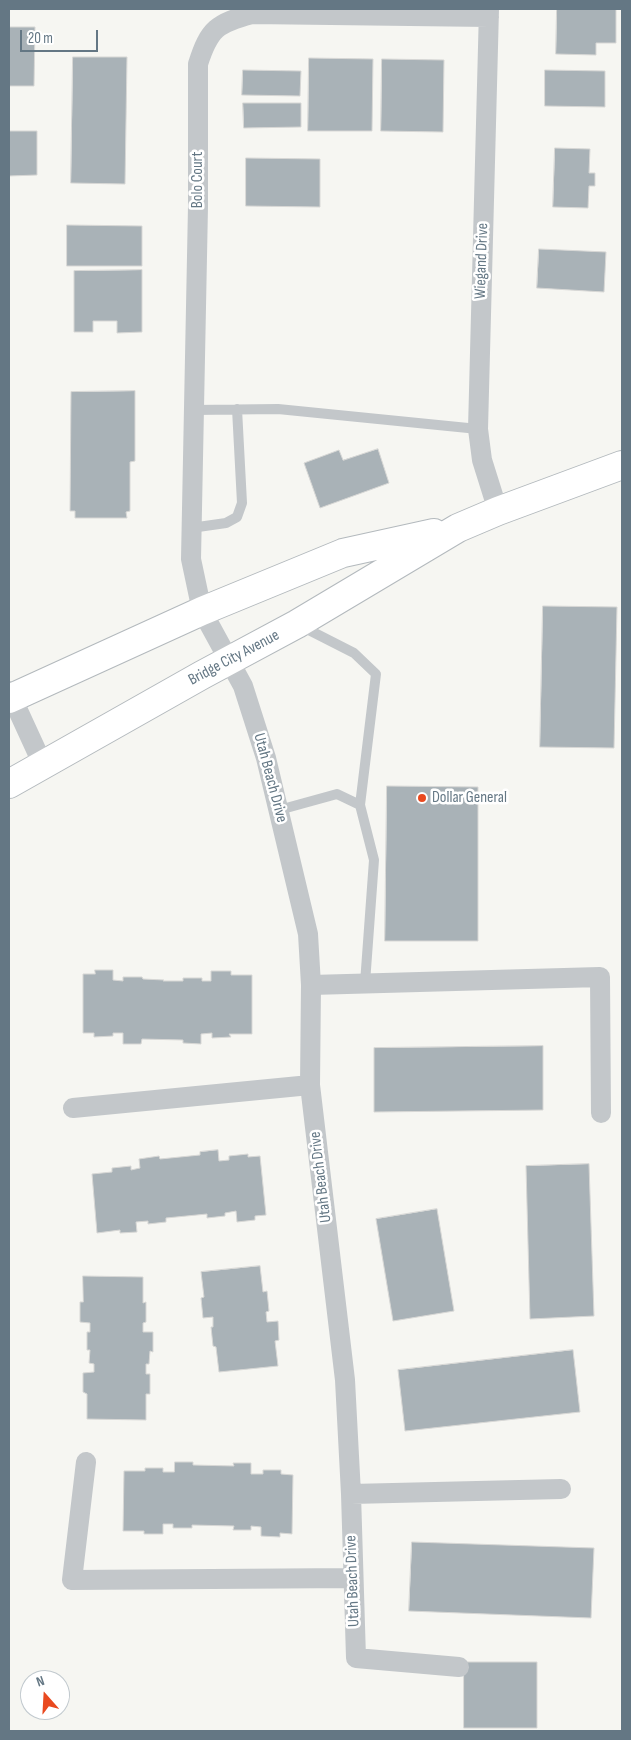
<!DOCTYPE html>
<html>
<head>
<meta charset="utf-8">
<style>
  body { margin:0 }
  #map { position:relative; width:631px; height:1740px; overflow:hidden; background:#f6f6f2; font-family:"Sofia Sans Condensed",sans-serif }
  canvas { display:block }
  .frame { position:absolute; inset:0; border:10px solid #647784; pointer-events:none }
  .north { position:absolute; left:20px; top:1670px; width:50px; height:50px; box-sizing:border-box; background:#fff; border:1px solid #c1c9ce; border-radius:50%; rotate:341deg; font-size:14px; font-weight:700; line-height:20px; text-align:center; color:#647784 }
  .north::after { content:''; display:block; margin:auto; width:18px; height:22px; background:#e9491f; clip-path:polygon(50% 0,100% 100%,50% 72%,0 100%) }
  .scale { position:absolute; left:20px; top:30px; width:78px; height:22px; box-sizing:border-box; border:2px solid #647784; border-top:0; padding-left:6px; font-size:15px; line-height:18px; white-space:nowrap; color:#647784; -webkit-text-stroke:4px #fff; paint-order:stroke }
</style>
</head>
<body>
<div id="map">
<canvas width="631" height="1740"></canvas>
<div class="frame"></div>
<div class="north">N</div>
<div class="scale">20 m</div>
</div>
<script>
const ctx = document.querySelector('canvas').getContext('2d');
ctx.lineJoin = 'round';
function paint(path, color) { ctx.fillStyle = color; ctx.fill(path, 'evenodd'); }
function stroke(path, color, width, dash) { ctx.strokeStyle = color; ctx.lineWidth = width; ctx.lineCap = dash ? 'butt' : 'round'; ctx.setLineDash(dash || []); ctx.stroke(path); }
function drawText(font, color, halo, rows, align = 'center') {
  ctx.font = font + ' "Sofia Sans Condensed",sans-serif'; ctx.lineWidth = 5; ctx.setLineDash([]); ctx.textBaseline = 'middle'; ctx.strokeStyle = halo; ctx.fillStyle = color; for (const [text, x, y, turn = 0] of rows) {
    ctx.save(); ctx.translate(x, y); ctx.rotate((+turn || 0) * Math.PI / 180); ctx.textAlign = isNaN(turn) ? turn : align; if (halo) ctx.strokeText(text, 0, 0); ctx.fillText(text, 0, 0); ctx.restore();
  }
}
const building = new Path2D(`
  M557 9H616V43H596V55L556 54Z
  M9 27H35L34 86H9Z
  M73 57H127L125 184 71 183Z
  M309 58 373 59 372 131H308Z
  M382 59 444 60 443 132 381 131Z
  M243 70 301 71 300 96 242 95Z
  M545 70 605 71V107L545 106Z
  M243 103H301V127L244 128Z
  M9 131H37V175L9 176Z
  M555 148 590 149 589 173H595V186H589L588 208 553 207Z
  M246 158 320 159V207L246 206Z
  M67 225 142 226V266H67Z
  M539 249 606 252 604 292 537 288Z
  M142 270V332L117 333V321H93V332H74V271Z
  M135 391V461L130 462V511L126 512 127 518H75V511H70L71 392Z
  M378 449 389 483 320 508 304 463 339 450 343 460Z
  M543 606 617 607 614 748 540 747Z
  M387 786 478 787V941H385Z
  M95 970H113V980L123 981V977H142L143 979 164 980 163 981H183V978H202V981H211V971H231V975H252V1034H229L231 1037 212 1038V1033L201 1034V1044L183 1043V1040L142 1039 141 1044H123V1033H113V1036L94 1037V1033H83V974H95Z
  M543 1046V1110L374 1112V1048Z
  M218 1150 219 1161 229 1160V1156L248 1154V1157L260 1156 266 1215 255 1216V1220L237 1222 236 1211 225 1213V1216L207 1218V1214L166 1218V1222L148 1224V1221L136 1222 137 1232 120 1233V1230L97 1233 92 1174 112 1172V1168L131 1166V1170L140 1168 139 1159 159 1156 160 1159 200 1155V1152Z
  M589 1164 594 1316 530 1319 526 1166Z
  M437 1209 454 1311 393 1321 376 1219Z
  M260 1266 263 1292 267 1291 269 1311 266 1312 267 1322 278 1321 279 1340 275 1341 278 1366 219 1372 216 1347 213 1346 211 1327H213V1317L203 1318 201 1298 204 1297 201 1272Z
  M83 1276 143 1277V1303L146 1302V1322L143 1323V1332H153V1352L150 1351 149 1364H146V1374H150V1394H146V1420L87 1419V1394L83 1392V1373L94 1372V1364L89 1363 90 1350H87V1332H90V1323L80 1322V1302H83Z
  M573 1350 580 1412 405 1431 398 1370Z
  M175 1462H193V1465L234 1466 233 1463H251V1474H263V1470H281V1474L293 1475 292 1534 280 1533V1537L261 1536V1527L251 1526V1530H233L234 1526 192 1525V1528H173V1524H163V1534H144V1531H123L124 1471H145V1468H163V1472H174Z
  M412 1542 594 1548 591 1618 409 1611Z
  M464 1662H537V1728H464Z`);
const lane = new Path2D(`
  M194 410 278 409 478 429
  M191 528 226 523 237 517 242 503 237 409
  M299 625 354 653 376 674 360 805
  M279 810 337 794 360 805 374 860 365 983`);
const street = new Path2D(`
  M489 9 478 429 482 460 498 511
  M9 691 43 765
  M311 985 600 977 601 1113
  M73 1108 310 1085
  M86 1462 72 1580 352 1578
  M351 1494 561 1489
  M459 1667 356 1658 351 1494 345 1380 310 1085 311 985 308 934 266 758 243 686 202 611 191 559 198 206V64C209 29 217 23 252 14L489 17`);
const secondary = new Path2D(`
  M9 699 202 611 343 553 434 533
  M9 784 202 675 297 624 458 528 498 511 622 465`);
const markers = [
  [422,798,5,"#e9491f"]
];
const streetNames = [
  ["Bolo Court",198,180,-90],
  ["Wiegand Drive",482,261,-88],
  ["Bridge City Avenue",234,658,-28],
  ["Utah Beach Drive",270,778,75],
  ["Utah Beach Drive",321,1177,-97],
  ["Utah Beach Drive",353,1581,-92]
];
const poiNames = [
  ["Dollar General",432,798]
];
paint(building, '#a9b2b7');
stroke(building, '#d7d7d5', 1);
stroke(secondary, '#b3b9bd', 30);
stroke(lane, '#c3c7ca', 10);
stroke(street, '#c3c7ca', 20);
stroke(secondary, '#fff', 28);
for (const [x, y, r, color] of markers) { const dot = new Path2D(); dot.arc(x, y, r, 0, 2 * Math.PI); ctx.fillStyle = color; ctx.fill(dot); stroke(dot, '#fff', 2); }
drawText('16px', '#647784', '#fff', streetNames);
drawText('16px', '#647784', '#fff', poiNames, 'left');
</script>
</body>
</html>
